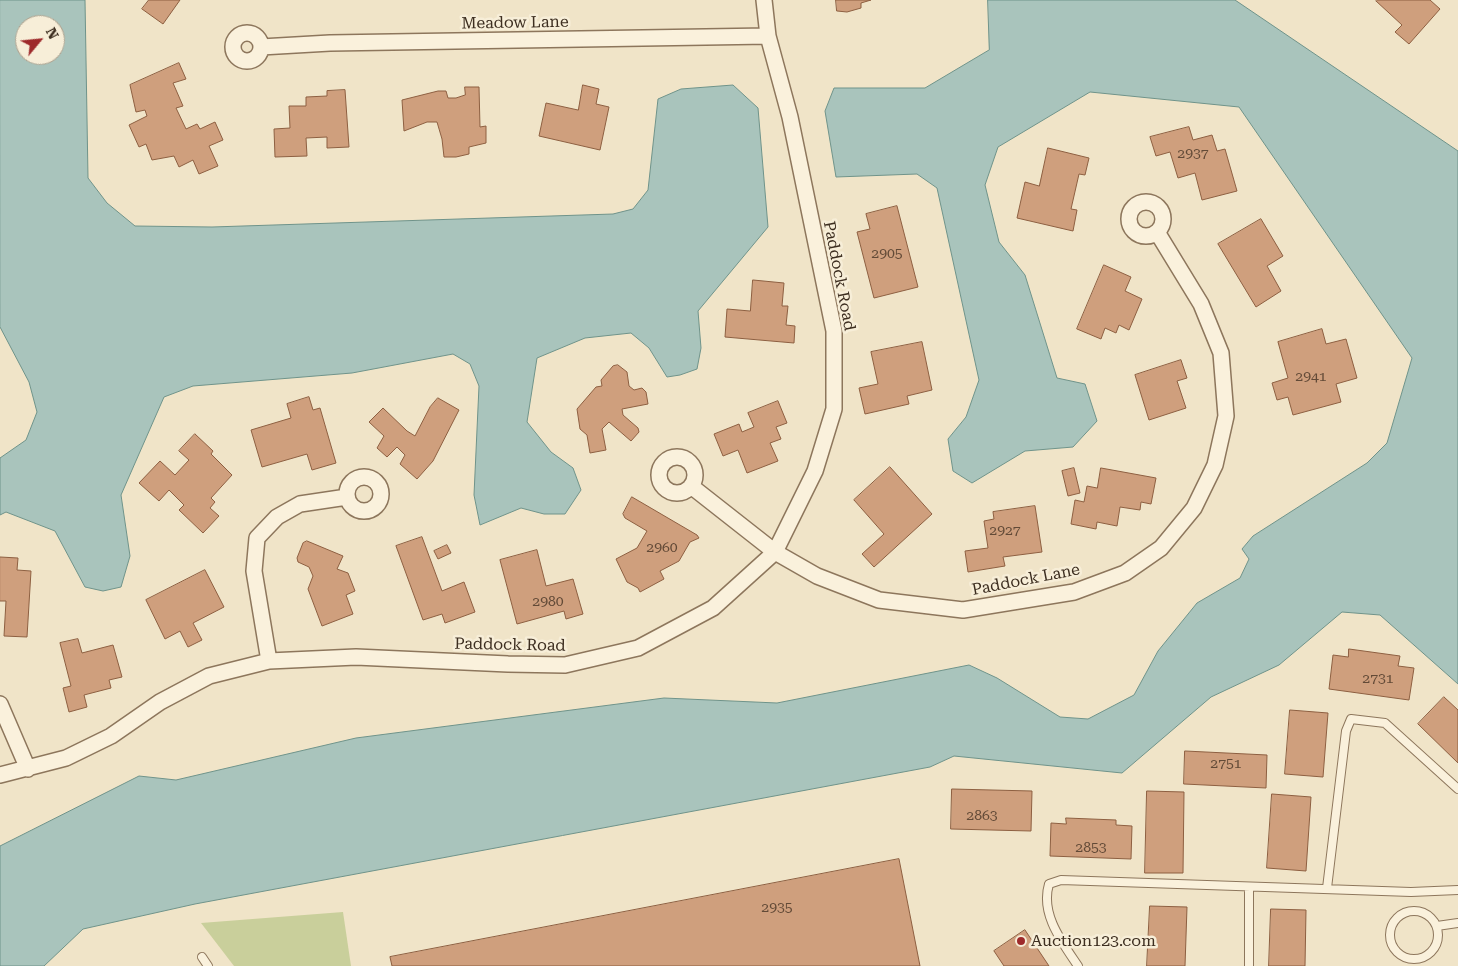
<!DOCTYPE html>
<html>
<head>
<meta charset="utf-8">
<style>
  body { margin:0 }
  #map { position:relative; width:1458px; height:966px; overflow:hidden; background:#f0e4c8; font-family:"Roboto Serif",serif }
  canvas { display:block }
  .north { position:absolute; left:15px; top:15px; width:50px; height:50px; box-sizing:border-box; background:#f7eed8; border:1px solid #ada18e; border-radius:50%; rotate:62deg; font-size:14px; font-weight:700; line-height:20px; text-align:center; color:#3d2e20 }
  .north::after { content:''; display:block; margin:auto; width:18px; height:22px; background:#9e2a2b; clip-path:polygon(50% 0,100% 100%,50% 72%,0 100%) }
</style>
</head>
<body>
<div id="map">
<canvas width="1458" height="966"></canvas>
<div class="north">N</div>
</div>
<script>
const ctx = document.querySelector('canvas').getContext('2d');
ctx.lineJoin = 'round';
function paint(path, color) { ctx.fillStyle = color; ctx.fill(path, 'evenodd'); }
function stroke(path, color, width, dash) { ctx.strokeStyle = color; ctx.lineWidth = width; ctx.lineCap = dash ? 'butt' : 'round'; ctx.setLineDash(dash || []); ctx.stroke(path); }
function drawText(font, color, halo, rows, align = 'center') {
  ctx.font = font + ' "Roboto Serif",serif'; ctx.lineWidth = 5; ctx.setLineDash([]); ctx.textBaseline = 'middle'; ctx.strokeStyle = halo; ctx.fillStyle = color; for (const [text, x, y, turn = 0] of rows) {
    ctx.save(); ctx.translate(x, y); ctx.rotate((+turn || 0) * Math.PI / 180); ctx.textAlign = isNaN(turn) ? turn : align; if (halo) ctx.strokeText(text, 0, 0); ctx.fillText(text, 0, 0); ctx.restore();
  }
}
const green = new Path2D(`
  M343 912 351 966H234L201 923Z`);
const water = new Path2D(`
  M0 0H85L88 178 107 203 135 226 212 227 613 214 633 209 648 190 658 99 681 89 733 85 758 108 768 227 698 311 701 348 697 369 680 375 667 377 649 348 631 333 585 338 537 358 527 422 551 452 573 468 581 490 565 514H544L521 508 480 525 474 495 479 386 470 364 453 354 352 373 193 386 164 397 121 495 130 556 121 587 103 591 85 587 55 531 6 512 0 515V458L26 440 37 412 29 382 0 327ZM25 25H55V55H25Z
  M988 0H1235L1458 151V684L1380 615 1342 612 1279 665 1211 697 1122 773 954 756 930 767 195 904 83 929 44 966H0V846L139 776 176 780 356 738 664 698 777 703 969 665 997 678 1060 717 1088 719 1134 695 1158 651 1197 603 1240 578 1249 559 1242 549 1253 536 1367 463 1387 443 1412 358 1239 107 1090 92 998 147 985 185 999 242 1025 275 1057 378 1085 384 1097 421 1073 447 1025 451 972 483 953 471 948 439 966 417 979 380 937 188 917 174 836 177 825 111 834 88H925L989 50Z`);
const building = new Path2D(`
  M149 0H180L163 24 142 9Z
  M836 0H871L861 3V8L847 12 837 11Z
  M1377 0H1430L1440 9 1409 44 1395 32 1402 25 1376 1Z
  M179 63 186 79 173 83 183 106 176 108 186 129 197 124 200 129 215 122 223 140 209 146 218 166 199 174 193 160 179 167 174 156 152 160 146 144 139 147 129 125 147 116 145 110 136 112 130 85Z
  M583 85 599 89 596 104 609 107 600 150 539 136 546 103 578 110Z
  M465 87H479L480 127 486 126V143L469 147V154L456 157H444L442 139 437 122H427L404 131 402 100 438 91H446L448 98H456L465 95Z
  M345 90 349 147 327 148V137L306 138 307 156 275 157 274 129 290 128 289 106H306V97L327 96V91Z
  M1189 127 1193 140 1212 135 1217 151 1225 149 1237 191 1202 200 1195 173 1178 178 1170 152 1156 156 1150 137Z
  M1048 148 1089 158 1085 175 1079 174 1071 209 1077 210 1073 231 1017 218 1025 182 1039 186Z
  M897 206 918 287 874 298 857 232 870 229 866 214Z
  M1261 219 1283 256 1267 266 1281 291 1256 307 1218 244Z
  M1104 265 1131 277 1125 291 1142 299 1129 330 1119 325 1116 333 1105 328 1101 339 1077 329Z
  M753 280 784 283 782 306H788L786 325 795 326 794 343 725 337 727 309 750 311Z
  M1322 329 1326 344 1346 339 1357 378 1336 384 1341 402 1293 415 1288 397 1277 400 1272 383 1288 378 1278 342Z
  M922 342 932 390 907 396 909 404 865 414 859 388 878 384 871 352Z
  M1181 360 1187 378 1177 381 1186 408 1149 420 1135 375Z
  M618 365 627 372 629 386 634 390 642 388 646 392 648 404 622 409 623 415 638 428 639 432 631 441 609 422 602 429 606 450 590 453 587 435 580 429 577 409 596 387 602 386 601 380 613 366Z
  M309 397 313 410 320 408 336 463 312 470 307 454 262 467 251 430 291 418 287 404Z
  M438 398 459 410 433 461 417 479 400 464 405 455 397 447 387 457 377 448 384 436 369 422 383 408 407 431 415 436 430 407Z
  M778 401 787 423 776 427 781 439 770 443 778 461 747 473 738 450 723 456 714 434 739 424 742 432 754 427 748 413Z
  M195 434 213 451 211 454 232 475 211 498 215 502 210 508 219 516 203 533 179 510 184 505 169 490 159 501 139 483 160 461 175 475 189 460 179 451Z
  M890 467 932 514 874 567 862 554 884 534 854 500Z
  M1074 468 1080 493 1068 496 1062 471Z
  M1101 468 1156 478 1151 504 1141 502 1140 510 1120 507 1117 526 1097 522 1096 529 1071 524 1075 500 1084 502 1087 486 1097 488Z
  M632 497 697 535 699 538 690 542 679 561 660 571 664 579 640 592 638 588 627 582 616 559 637 548 647 531 625 518 623 514Z
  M1035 506 1042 552 1003 557 1005 566 968 572 965 551 988 548 984 521 994 519 993 512Z
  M422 537 442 591 464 582 475 612 445 623 442 614 423 620 396 546Z
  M307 541 343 556 337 569 348 573 355 591 346 595 353 614 322 626 308 589 313 576 309 567 298 562 297 558 303 543Z
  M447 545 451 553 438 559 434 551Z
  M537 550 546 586 573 579 583 614 566 619 564 611 517 624 500 560Z
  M0 557 18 558 17 570 31 571 27 637 4 636 6 601H0Z
  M205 570 224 607 193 623 202 640 188 647 180 631 165 639 146 600Z
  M78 639 82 653 113 645 122 677 109 680 111 688 84 695 87 707 69 712 63 688 71 686 60 643Z
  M1349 649 1400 656 1398 666 1414 668 1409 700 1329 689 1333 655 1348 657Z
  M1444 697 1458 710V763L1418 724Z
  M1290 710 1328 713 1323 777 1285 774Z
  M1185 751 1267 755 1266 788 1184 784Z
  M952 789 1032 791 1031 831 951 829Z
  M1147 791 1184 792 1183 873H1145Z
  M1272 794 1311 797 1306 871 1267 868Z
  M1066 818 1116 820V825L1132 826 1131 859 1050 856 1051 823 1066 824Z
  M899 859 920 966H392L390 957Z
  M1150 906 1187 907 1185 966H1147Z
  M1271 909 1306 910 1305 966H1269Z
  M1025 930 1049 966H1004L994 951Z`);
const lane = new Path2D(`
  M1327 888 1346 731 1351 719 1385 723 1458 789
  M1390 935a24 24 0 1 1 48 0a24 24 0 1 1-48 0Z
  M1437 926 1458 923
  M202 957 208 966
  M1078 966C1062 942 1040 914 1049 884L1061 880 1411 892 1458 890
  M1249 966V887`);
const street = new Path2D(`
  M233 47a14 14 0 1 1 28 0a14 14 0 1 1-28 0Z
  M261 47 330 43 768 36
  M1129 219a17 17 0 1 1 34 0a17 17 0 1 1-34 0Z
  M659 475a18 18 0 1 1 36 0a18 18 0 1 1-36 0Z
  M347 494a17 17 0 1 1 34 0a17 17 0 1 1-34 0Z
  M691 486 775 552 817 576 879 600 963 610 1074 592 1125 573 1161 548 1194 508 1215 465 1226 416 1221 353 1201 304 1157 232
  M269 661 254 571 257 538 277 517 300 504 347 497
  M0 704 28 769
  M0 775 66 758 111 736 160 702 209 676 269 661 356 657 508 664 565 665 638 648 713 608 775 552 815 471 834 409V331L790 117 768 36 764 0`);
const markers = [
  [1021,941,5,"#9e2a2b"]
];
const numberNames = [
  ["2937",1193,154],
  ["2905",887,254],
  ["2941",1311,377],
  ["2927",1005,531],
  ["2960",662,548],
  ["2980",548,602],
  ["2731",1378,679],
  ["2751",1226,764],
  ["2863",982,816],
  ["2853",1091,848],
  ["2935",777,908]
];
const streetNames = [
  ["Meadow Lane",515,23,-1],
  ["Paddock Road",839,276,79],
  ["Paddock Lane",1026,580,-11],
  ["Paddock Road",510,645,1]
];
const poiNames = [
  ["Auction123.com",1031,941]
];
paint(green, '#c9cf9b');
paint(water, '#a9c4bc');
stroke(water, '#6f938a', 1);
paint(building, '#cf9f7d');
stroke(building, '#8d5f41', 1);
stroke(lane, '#8d765c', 10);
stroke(street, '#8d765c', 18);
stroke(lane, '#faf1dc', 8);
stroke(street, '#faf1dc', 15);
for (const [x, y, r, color] of markers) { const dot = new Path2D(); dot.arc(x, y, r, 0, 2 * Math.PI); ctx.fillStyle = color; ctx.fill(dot); stroke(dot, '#f7eed8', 2); }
drawText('14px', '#624a37', null, numberNames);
drawText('16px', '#3d2e20', '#f7eed8', streetNames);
drawText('16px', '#3d2e20', '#f7eed8', poiNames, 'left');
</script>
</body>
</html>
